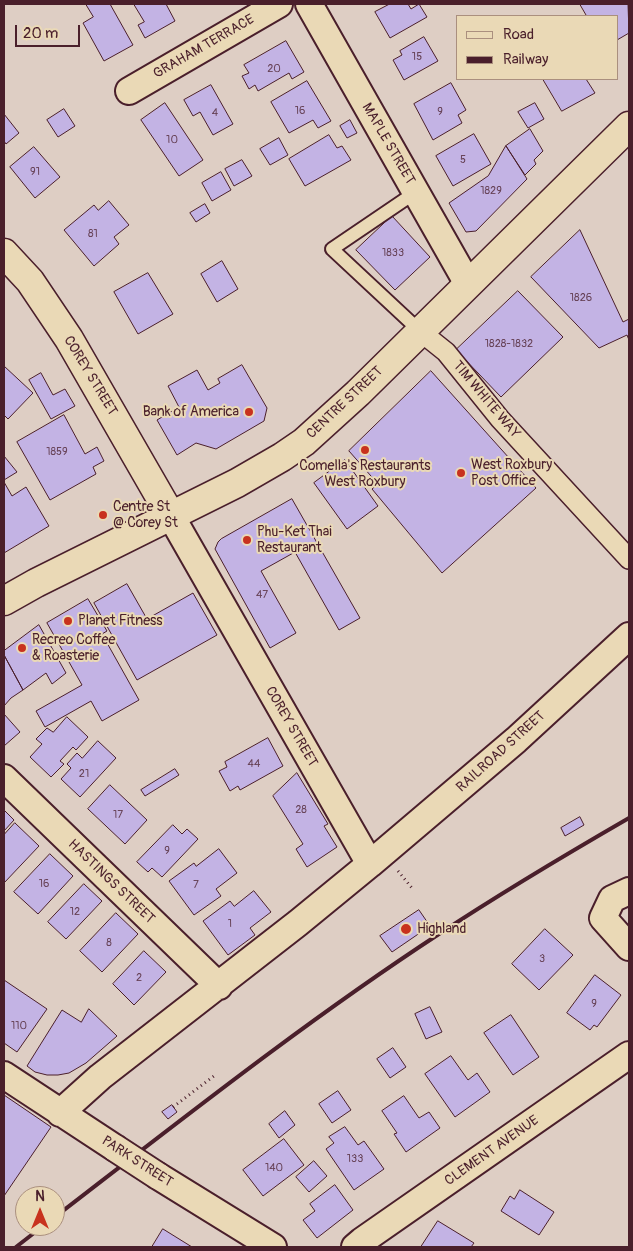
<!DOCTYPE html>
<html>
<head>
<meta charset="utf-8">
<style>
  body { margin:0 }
  #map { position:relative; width:633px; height:1251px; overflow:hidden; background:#decec4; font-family:Pangolin,sans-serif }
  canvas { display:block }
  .frame { position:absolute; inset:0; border:5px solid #4a1f2b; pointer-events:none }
  .legend { position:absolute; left:456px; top:15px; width:162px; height:65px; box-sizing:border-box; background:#ead9b6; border:1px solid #aa8f7e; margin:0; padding:6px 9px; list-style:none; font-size:15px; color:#4a1f2b }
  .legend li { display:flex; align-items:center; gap:10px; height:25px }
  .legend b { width:25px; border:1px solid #aa8f7e }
  .north { position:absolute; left:15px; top:1186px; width:50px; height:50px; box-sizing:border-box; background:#ead9b6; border:1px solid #aa8f7e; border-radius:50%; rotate:0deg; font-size:14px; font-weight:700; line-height:20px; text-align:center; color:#4a1f2b }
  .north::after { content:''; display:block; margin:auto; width:18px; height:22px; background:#c8321e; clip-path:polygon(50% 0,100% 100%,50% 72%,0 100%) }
  .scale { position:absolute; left:15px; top:25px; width:65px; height:22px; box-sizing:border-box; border:2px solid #4a1f2b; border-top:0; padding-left:6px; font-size:15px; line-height:18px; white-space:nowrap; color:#4a1f2b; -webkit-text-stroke:4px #ead9b6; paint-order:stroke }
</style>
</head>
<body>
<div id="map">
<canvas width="633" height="1251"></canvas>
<div class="frame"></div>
<ul class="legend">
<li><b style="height:6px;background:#ead9b6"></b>Road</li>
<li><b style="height:6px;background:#4a1f2b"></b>Railway</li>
</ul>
<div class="north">N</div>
<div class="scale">20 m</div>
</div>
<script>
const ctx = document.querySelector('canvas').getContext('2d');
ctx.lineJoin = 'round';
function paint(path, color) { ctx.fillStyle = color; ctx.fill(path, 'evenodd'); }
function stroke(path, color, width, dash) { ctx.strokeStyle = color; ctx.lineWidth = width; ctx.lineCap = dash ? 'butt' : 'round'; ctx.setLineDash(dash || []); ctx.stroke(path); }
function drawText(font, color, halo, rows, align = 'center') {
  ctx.font = font + ' Pangolin,sans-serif'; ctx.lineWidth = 4; ctx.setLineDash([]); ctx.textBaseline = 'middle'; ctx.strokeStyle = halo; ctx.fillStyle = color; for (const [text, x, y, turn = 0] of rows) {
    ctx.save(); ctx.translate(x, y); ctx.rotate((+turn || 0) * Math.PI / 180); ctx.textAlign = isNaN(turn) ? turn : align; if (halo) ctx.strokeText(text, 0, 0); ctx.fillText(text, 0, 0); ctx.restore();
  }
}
const building = new Path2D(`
  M86 4H110L133 45 104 61 83 23 93 17Z
  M134 4H166L175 21 145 38 138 25 144 22Z
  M390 4H408L411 9 419 4 427 17 390 38 375 12Z
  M580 4H628L629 33 617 40V16H587Z
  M424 37 438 61 404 80 393 60 402 55 400 51Z
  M286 41 304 72 292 79 289 73 258 91 255 85 249 89 242 76 249 73 244 65Z
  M543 79H586L595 93 562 111Z
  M307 81 331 121 318 128 313 120 289 133 271 102Z
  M451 83 466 110 458 115 462 123 433 140 414 104Z
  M211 85 233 124 213 135 200 112 193 116 184 100Z
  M165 103 203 160 179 176 141 120Z
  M535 103 544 119 528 128 518 112Z
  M64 109 75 126 58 137 47 120Z
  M4 114 19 133 6 144 4 141Z
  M350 120 357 133 347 138 340 126Z
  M530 129 543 151 534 160 536 164 525 175 506 146Z
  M474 134 491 164 453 186 436 156Z
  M329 135 337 148 342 146 351 160 305 186 289 159Z
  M279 138 288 155 270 165 260 149Z
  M506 146 527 179 476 231 466 232 449 203 488 176Z
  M34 147 60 177 35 198 10 167Z
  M242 160 252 176 234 186 225 169Z
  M221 172 231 190 212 201 202 183Z
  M109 201 129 225 114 237 119 244 94 266 64 230 94 205 98 210Z
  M205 204 210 213 196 222 190 213Z
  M392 216 430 257 395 290 356 250Z
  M580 230 623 322 629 319V340L627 335 599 348 531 277Z
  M222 261 238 289 217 302 201 274Z
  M148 273 173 314 138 334 114 292Z
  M518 291 563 337 501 397 456 350Z
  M242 365 267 408 264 421 216 449 196 443 177 455 157 420 179 407 168 386 197 370 208 390 220 383 218 379Z
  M4 366 33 393 8 419 4 415Z
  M431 371 536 488 442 573 372 489 378 484 349 451Z
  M41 373 53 395 65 389 75 406 51 419 29 380Z
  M64 415 85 454 97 447 104 461 93 467 96 474 50 500 17 442Z
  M4 456 17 472 4 480Z
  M345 460 378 506 347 529 314 483Z
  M4 482 12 496 26 487 49 526 4 553Z
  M292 499 360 618 339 630 295 552 261 571 296 633 270 648 215 549 218 542 221 539Z
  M127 584 147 619 193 593 217 635 137 680 94 603Z
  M88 599 107 631 102 634 139 700 102 721 91 701 45 727 36 711 82 685 47 623Z
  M39 625 66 673 52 684 46 673 23 690 4 655V651Z
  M4 655 23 690 11 698 4 706Z
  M4 714 20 732 4 746Z
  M67 717 88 737 76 750 73 747 60 761 64 764 51 777 30 757 42 744 36 739 47 728 53 732Z
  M268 738 283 766 240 790 238 786 230 791 219 771 227 767 225 762Z
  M98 741 116 758 80 797 61 779 71 768 67 764 77 753 82 758Z
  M175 769 179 775 145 796 141 790Z
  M297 773 328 824 324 826 337 847 307 867 296 849 303 844 273 796Z
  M110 785 147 820 125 844 88 809Z
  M4 810 14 820 4 831Z
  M580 817 584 825 565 836 561 828Z
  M15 823 39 846 4 883V835Z
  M173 825 182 834 187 829 198 839 162 877 152 868 148 872 137 862Z
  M219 849 237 873 216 889 221 896 194 915 169 881 194 863 196 866Z
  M50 854 73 876 38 914 14 892Z
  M84 884 102 901 66 939 48 922Z
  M254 891 271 912 250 928 255 935 228 955 203 921 230 901 234 906Z
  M419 910 430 926 392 952 380 936Z
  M116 913 138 934 102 972 80 951Z
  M545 929 573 955 539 990 512 964Z
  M144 951 166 972 134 1005 113 984Z
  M595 975 621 995 597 1027 594 1025 590 1030 567 1013Z
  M4 980 47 1009 17 1052 4 1043Z
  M430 1007 442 1032 426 1039 415 1014Z
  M89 1009 117 1036 86 1063 69 1073 58 1075H47L35 1072 27 1066 62 1010 81 1022Z
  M511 1015 539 1057 513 1075 484 1033Z
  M393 1048 406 1067 390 1078 377 1059Z
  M451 1056 468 1080 477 1073 490 1092 455 1117 425 1074Z
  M338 1091 351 1110 332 1123 319 1104Z
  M4 1095 51 1127 4 1196Z
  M404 1096 419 1118 429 1112 440 1128 406 1152 394 1134 397 1133 382 1111Z
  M172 1105 177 1112 168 1119 162 1112Z
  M285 1111 295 1125 279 1138 269 1124Z
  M345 1127 358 1145 364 1141 384 1169 354 1190 326 1149 334 1143 329 1137Z
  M284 1139 304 1165 263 1196 243 1170Z
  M314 1161 327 1176 309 1192 296 1177Z
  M335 1185 353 1210 317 1238 303 1220 315 1211 310 1204Z
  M520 1190 554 1212 539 1235 501 1211 510 1196 514 1199Z
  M438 1221 474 1243 471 1247H421Z
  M163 1229 192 1247H152Z`);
const path = new Path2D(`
  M398 871 412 888
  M173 1107 214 1076`);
const service = new Path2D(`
  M416 192 332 249 421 332`);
const pedestrian = new Path2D(`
  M421 332 446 352 500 419 629 559`);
const minor = new Path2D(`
  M309 4 468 284
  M129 91 279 4
  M4 778 219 986
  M370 864 516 740 629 636
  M629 891 612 899 603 918 629 947
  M4 1075 115 1148
  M60 1113 100 1077 298 923 370 864 171 516
  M158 1176 273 1247
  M355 1247 362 1241 629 1055`);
const tertiary = new Path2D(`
  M4 253 30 281 69 339 171 516`);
const secondary = new Path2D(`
  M4 601 36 583 237 483 282 457 304 442 358 393 629 126`);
const rail = new Path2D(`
  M55 1217C181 1120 306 1021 439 934 501 893 565 855 629 818
  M16 1247 43 1226`);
const minorBridge = new Path2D(`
  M115 1148 158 1176`);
const markers = [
  [249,412,5,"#c8321e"],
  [365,450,5,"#c8321e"],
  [461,473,5,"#c8321e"],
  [103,515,5,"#c8321e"],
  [247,540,5,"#c8321e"],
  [68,621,5,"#c8321e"],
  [22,648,5,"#c8321e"],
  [406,929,6,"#c8321e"]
];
const numberNames = [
  ["15",417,57],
  ["20",274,69],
  ["16",300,111],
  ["9",440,112],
  ["4",215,113],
  ["10",172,140],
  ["5",463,160],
  ["91",35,172],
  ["1829",491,191],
  ["81",93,234],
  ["1833",393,253],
  ["1826",581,298],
  ["1828-1832",509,344],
  ["1859",57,452],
  ["47",262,595],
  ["44",254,764],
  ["21",84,774],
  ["28",301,810],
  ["17",118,815],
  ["9",167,851],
  ["16",44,884],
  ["7",196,885],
  ["12",75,912],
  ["1",230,924],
  ["8",109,943],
  ["3",542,959],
  ["2",139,978],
  ["9",594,1004],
  ["110",19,1026],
  ["133",355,1159],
  ["140",274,1168]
];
const streetNames = [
  ["GRAHAM TERRACE",204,47,-30],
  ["MAPLE STREET",388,144,60],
  ["COREY STREET",90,376,59],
  ["TIM WHITE WAY",486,400,50],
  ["CENTRE STREET",345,403,-43],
  ["COREY STREET",291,727,60],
  ["RAILROAD STREET",501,752,-42],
  ["HASTINGS STREET",111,882,44],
  ["CLEMENT AVENUE",492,1151,-35],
  ["PARK STREET",137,1162,33]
];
const poiNames = [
  ["Bank of America",239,412,"right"],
  ["West Roxbury",471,465],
  ["Post Office",471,481],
  ["Comella's Restaurants",365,466,"center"],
  ["West Roxbury",365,482,"center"],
  ["Centre St",113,507],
  ["@ Corey St",113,523],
  ["Phu-Ket Thai",257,532],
  ["Restaurant",257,548],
  ["Planet Fitness",78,621],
  ["Recreo Coffee",32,640],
  ["& Roasterie",32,656],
  ["Highland",417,929]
];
paint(building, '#c3b3e4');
stroke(building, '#4a1f2b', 1);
stroke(service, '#4a1f2b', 16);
stroke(pedestrian, '#4a1f2b', 22);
stroke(minor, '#4a1f2b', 30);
stroke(tertiary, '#4a1f2b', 31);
stroke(secondary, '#4a1f2b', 31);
stroke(path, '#4a1f2b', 3, [1, 4]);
stroke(service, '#ead9b6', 12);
stroke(pedestrian, '#ead9b6', 19);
stroke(minor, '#ead9b6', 26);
stroke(tertiary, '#ead9b6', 28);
stroke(secondary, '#ead9b6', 28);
stroke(rail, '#4a1f2b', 4);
stroke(minorBridge, '#4a1f2b', 30, []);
stroke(minorBridge, '#ead9b6', 26);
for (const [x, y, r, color] of markers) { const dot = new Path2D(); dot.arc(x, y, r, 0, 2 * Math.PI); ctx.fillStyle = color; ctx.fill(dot); stroke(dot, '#ead9b6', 2); }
drawText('11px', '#684459', null, numberNames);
drawText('14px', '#4a1f2b', '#ead9b6', streetNames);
drawText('14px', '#4a1f2b', '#ead9b6', poiNames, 'left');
</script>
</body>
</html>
